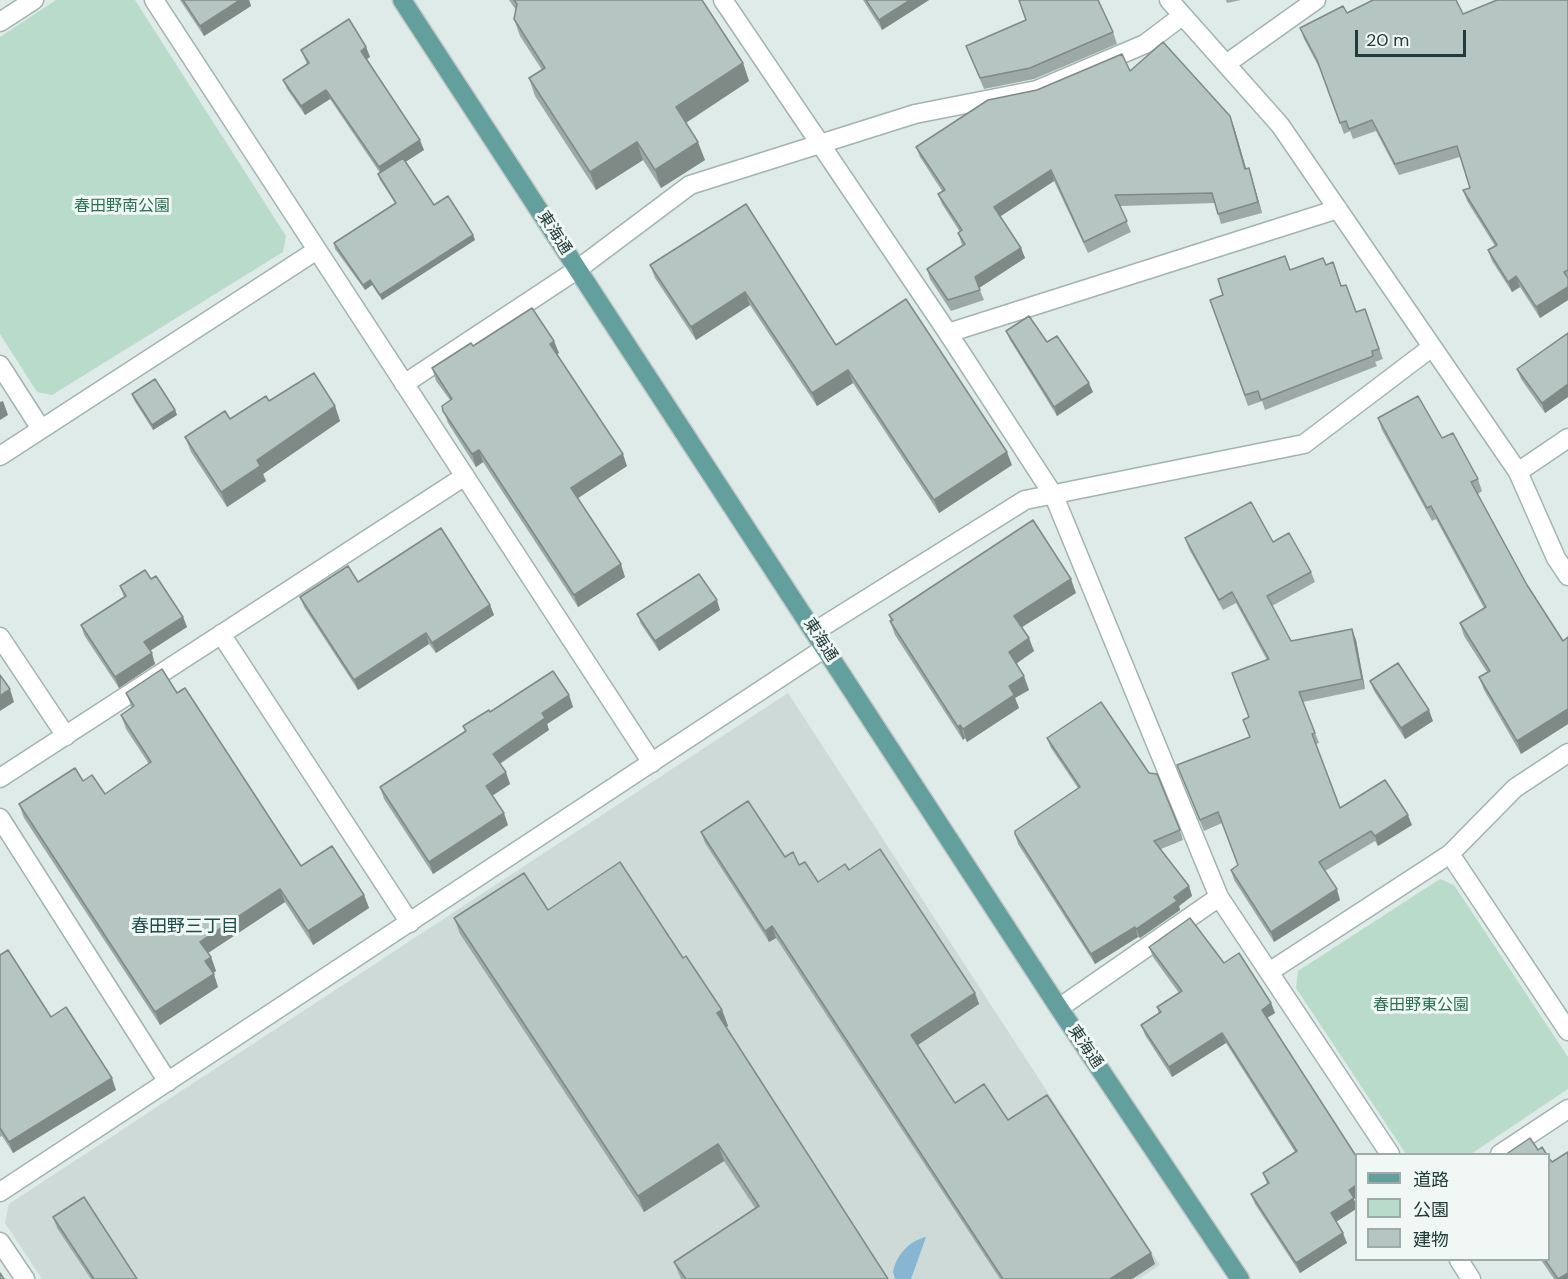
<!DOCTYPE html>
<html>
<head>
<meta charset="utf-8">
<style>
  body { margin:0 }
  #map { position:relative; width:1568px; height:1279px; overflow:hidden; background:#dfebe8; font-family:"DM Sans","Noto Sans JP",sans-serif }
  canvas { display:block }
  .legend { position:absolute; left:1355px; top:1153px; width:195px; height:108px; box-sizing:border-box; background:#f0f7f5; border:2px solid #9dacaa; margin:0; padding:8px 10px; list-style:none; font-size:18px; color:#203b39 }
  .legend li { display:flex; align-items:center; gap:12px; height:30px }
  .legend b { width:30px; border:2px solid #9dacaa }
  .scale { position:absolute; left:1355px; top:30px; width:111px; height:27px; box-sizing:border-box; border:3px solid #203b39; border-top:0; padding-left:8px; font-size:18px; line-height:21px; white-space:nowrap; color:#203b39; -webkit-text-stroke:4px #f0f7f5; paint-order:stroke }
</style>
</head>
<body>
<div id="map">
<canvas width="1568" height="1279"></canvas>
<ul class="legend">
<li><b style="height:8px;background:#63a09d"></b>道路</li>
<li><b style="height:16px;background:#b8dcc9"></b>公園</li>
<li><b style="height:16px;background:#b5c5c1"></b>建物</li>
</ul>
<div class="scale">20 m</div>
</div>
<script>
const ctx = document.querySelector('canvas').getContext('2d');
ctx.lineJoin = 'round';
function paint(path, color) { ctx.fillStyle = color; ctx.fill(path, 'evenodd'); }
function stroke(path, color, width, dash) { ctx.strokeStyle = color; ctx.lineWidth = width; ctx.lineCap = dash ? 'butt' : 'round'; ctx.setLineDash(dash || []); ctx.stroke(path); }
function drawText(font, color, halo, rows, align = 'center') {
  ctx.font = font + ' "DM Sans","Noto Sans JP",sans-serif'; ctx.lineWidth = 6; ctx.setLineDash([]); ctx.textBaseline = 'middle'; ctx.strokeStyle = halo; ctx.fillStyle = color; for (const [text, x, y, turn = 0] of rows) {
    ctx.save(); ctx.translate(x, y); ctx.rotate((+turn || 0) * Math.PI / 180); ctx.textAlign = isNaN(turn) ? turn : align; if (halo) ctx.strokeText(text, 0, 0); ctx.fillText(text, 0, 0); ctx.restore();
  }
}
const built = new Path2D(`
  M788 693 1160 1265 1139 1279H42L5 1223 9 1204Z`);
const green = new Path2D(`
  M56 0H135L286 236 283 252 52 395 37 392 0 334V37Z
  M1440 879 1454 885 1568 1057V1089L1471 1154H1406L1296 988 1298 971Z`);
const water = new Path2D(`
  M926 1237 911 1279H895L893 1272C896 1255 909 1241 926 1237Z`);
const minor = new Path2D(`
  M154 0 652 763
  M723 0 948 333 1054 496 1219 897 1390 1154
  M1169 0 1280 125 1518 472 1556 558 1568 576
  M0 22 34 0
  M1226 64 1316 0
  M948 333 1338 209
  M0 365 41 429
  M404 384 578 269 690 185 915 114 1037 90 1145 44 1182 16
  M0 456 317 250
  M1518 472 1568 438
  M814 632 1025 500 1304 444 1432 347
  M221 634 410 923
  M0 637 66 736
  M0 778 465 476
  M0 818 168 1082
  M1450 854 1568 1031
  M1269 972 1450 854 1515 788 1568 753
  M1059 1008 1219 897
  M1500 1154 1568 1109
  M0 1192 825 648
  M0 1242 25 1279
  M1459 1260 1471 1279`);
const major = new Path2D(`
  M402 0 1059 1008 1240 1279`);
const wall = new Path2D(`
  M180 0H249L251 6 204 36Z
  M509 0H702L743 63 749 81 686 123 705 160 661 188 643 160 596 190 535 96 529 78 542 70 520 36 514 19 516 10Z
  M863 0H929L882 30Z
  M1226 0H1241L1227 3Z
  M1568 0V300L1540 318 1520 287 1512 292 1492 261 1488 250 1495 246 1467 201 1463 190 1470 188 1460 157 1399 175 1376 131 1353 139 1350 131 1344 134 1321 71 1304 39 1300 28 1347 13 1463 14Z
  M1113 32 1117 44 1034 79 984 89 966 46Z
  M366 47 370 57 367 59 424 150 405 162 434 205 473 235 475 240 382 300 372 285 365 290 335 249 334 243 395 203 380 180 378 174 380 173 330 99 305 115 287 89 283 80 307 64 301 50Z
  M1130 71 1234 127 1246 168 1252 178 1262 213 1221 224 1215 203 1120 206 1131 232 1088 253 1054 181 1000 216 1021 248 1025 258 979 288 984 300 951 311 930 279 927 269 962 245 958 233 960 232 942 204 938 194 942 191 920 157 916 147Z
  M746 204 836 345 1012 465 939 513 853 383 817 406 750 305 696 340 655 278 650 265Z
  M1326 265 1341 286 1356 312 1365 309 1383 359 1375 362 1377 366 1265 410 1262 401 1248 406 1210 300 1290 270Z
  M1006 331 1093 392 1057 416 1010 340Z
  M1568 333V397L1545 413 1521 379 1517 369Z
  M473 346 559 353 557 354 627 466 578 498 625 577 578 607 483 462 476 467 448 423 442 406 450 400 436 381 432 368Z
  M132 394 175 410 177 415 153 430 134 400Z
  M269 401 335 406 340 421 263 474 266 481 227 507 191 452 185 437 230 419Z
  M1378 418 1442 438 1478 479 1482 491 1478 494 1527 585 1563 641 1568 637V724L1521 754 1484 690 1479 677 1487 672 1464 636 1460 623 1484 608 1436 519 1432 521 1382 430Z
  M1185 538 1273 542 1311 572 1315 582 1272 606 1291 641 1356 640 1365 689 1303 702 1319 743 1316 744 1340 808 1412 825 1378 846 1375 841 1325 871 1340 900 1274 942 1234 880 1231 870 1238 865 1222 823 1204 831 1177 765 1250 737 1249 717 1267 660 1236 603 1223 610 1189 549Z
  M151 579 183 617 187 627 150 651 155 664 119 688 84 635 81 625 124 597 120 586Z
  M358 582 490 605 494 615 436 653 429 644 358 690 304 607 300 597Z
  M1076 593 1022 627 1034 651 1016 664 1029 690 1015 698 1019 708 967 742 965 738 963 740 895 635 890 621H891L889 615Z
  M720 610 659 651 641 624 637 614Z
  M1370 681 1433 721 1405 739 1374 691Z
  M126 693H177L301 866 364 895 369 908 313 945 285 902 208 953 211 957 216 971 213 973 218 987 160 1025 24 818 19 804 83 781 105 794 149 764 126 729 121 715 132 708Z
  M569 695 573 707 547 724 549 730 500 764 510 784 492 796 508 825 433 874 384 799 380 787 465 731 463 726 490 712Z
  M1047 738 1180 830 1183 840 1161 849 1189 886 1192 896 1179 906 1180 910 1140 938 1138 937 1095 964 1018 844 1015 834 1078 788 1051 748Z
  M701 832 785 857 799 865 818 882 849 870 975 993 979 1004 917 1045 955 1103 1008 1120 1155 1264 1132 1279H1000L776 938 769 942 705 843Z
  M548 910 683 958 722 1010 728 1026 726 1027 888 1279H681L674 1262 755 1208 724 1161 644 1212 460 934 454 918Z
  M1149 947 1224 963 1271 1003 1275 1013 1267 1018 1356 1205V1209L1336 1222 1347 1243 1300 1273 1255 1204 1251 1194 1267 1184 1263 1173 1295 1152 1226 1043 1172 1077 1145 1035 1141 1025 1159 1014 1157 1007 1179 993 1153 957Z
  M0 955 51 1017 116 1090 13 1153 2 1136 0 1137Z
  M53 1217 137 1279H91L57 1228Z
  M1541 1260H1548L1568 1279H1554Z`);
const shadedWall = new Path2D(`
  M240 0H249L251 6 204 36 200 26Z
  M910 0H929L882 30 879 20Z
  M366 47 370 57 365 60 361 51Z
  M743 63 749 81 682 125 676 107Z
  M326 90 330 99 305 115 301 106Z
  M1230 116 1234 127 1249 179 1245 169Z
  M420 140 424 150 382 177 379 167Z
  M637 142 643 160 596 190 590 172Z
  M698 142 705 160 661 188 655 170Z
  M1249 168 1252 178 1262 213 1258 202Z
  M1051 170 1054 181 998 218 994 207Z
  M473 235 475 240 382 300 380 295Z
  M1021 248 1025 258 979 288 975 277Z
  M1516 276 1520 287 1512 292 1508 282Z
  M370 280 372 285 365 290 363 285Z
  M1568 287V300L1540 318 1536 307Z
  M745 292 750 305 696 340 691 327Z
  M554 341 559 353 554 356 550 344Z
  M848 370 853 383 817 406 812 393Z
  M1089 383 1093 392 1057 416 1054 407Z
  M1568 384V397L1545 413 1542 403Z
  M3 401 8 415 0 420V402Z
  M335 406 340 421 263 474 266 481 227 507 221 492 257 460Z
  M175 410 177 415 153 430 152 425Z
  M479 450 483 462 476 467 472 454Z
  M1007 452 1012 465 939 513 934 500Z
  M623 454 627 466 575 500 571 488Z
  M621 564 625 577 578 607 574 595Z
  M1071 579 1076 593 1019 629 1014 616Z
  M717 600 720 610 659 651 655 641Z
  M490 605 494 615 436 653 432 643Z
  M183 617 187 627 148 652 144 642Z
  M1352 629 1356 640 1365 689 1362 679Z
  M426 633 429 644 358 690 354 680Z
  M1029 638 1034 651 1014 665 1009 652Z
  M152 653 155 664 119 688 115 677Z
  M1024 676 1029 690 1015 698 1019 708 967 742 963 729 1009 686Z
  M10 689 14 702 0 711V696Z
  M569 695 573 707 547 724 549 730 497 765 493 754 542 713Z
  M1568 709V724L1521 754 1517 741Z
  M1429 710 1433 721 1405 739 1401 728Z
  M960 725 965 738 963 740 958 727Z
  M506 772 510 784 490 797 486 786Z
  M504 813 508 825 433 874 429 862Z
  M1408 815 1412 825 1378 846 1375 836Z
  M1189 886 1192 896 1179 906 1180 910 1140 938 1136 929Z
  M280 889 285 902 205 955 200 942Z
  M1337 889 1340 900 1274 942 1271 932Z
  M364 895 369 908 313 945 308 931Z
  M772 926 776 938 769 942 765 931Z
  M1135 927 1138 937 1095 964 1091 954Z
  M211 957 216 971 210 975 205 961Z
  M214 974 218 987 160 1025 155 1012Z
  M975 993 979 1004 915 1047 911 1035Z
  M1271 1003 1275 1013 1265 1019 1262 1010Z
  M722 1010 728 1026 722 1029 717 1013Z
  M1222 1033 1226 1043 1172 1077 1169 1067Z
  M112 1078 116 1090 13 1153 9 1142Z
  M718 1144 724 1161 644 1212 638 1196Z
  M1356 1185V1197L1354 1199 1356 1205V1209L1334 1223 1331 1213 1349 1190Z
  M1343 1233 1347 1243 1300 1273 1296 1263Z
  M1151 1253 1155 1264 1132 1279H1110Z
  M1568 1273V1279H1559Z`);
const building = new Path2D(`
  M183 0H240L200 26Z
  M514 0H702L743 63 676 107 698 142 655 170 637 142 590 172 529 78 545 68 514 19 517 4Z
  M866 0H910L879 20Z
  M1019 0H1098L1113 32 1030 68 980 78 966 46 1026 20Z
  M1373 0H1456L1463 14 1497 0H1568V270L1564 272 1568 278V287L1536 307 1516 276 1508 282 1488 250 1497 245 1463 190 1470 188 1457 146 1395 164 1372 120 1349 129 1346 121 1340 123 1317 60 1300 28 1343 6 1347 13Z
  M349 19 366 47 361 51 420 140 379 167 326 90 301 106 283 80 309 63 301 50Z
  M1163 42 1230 116 1245 169 1249 168 1258 202 1218 214 1212 193 1115 195 1127 221 1084 242 1051 170 994 207 1021 248 975 277 980 290 948 300 927 269 965 244 958 233 962 230 938 194 945 190 916 147 988 100 1037 90 1122 54 1130 71Z
  M403 158 434 205 448 196 473 235 380 295 370 280 363 285 334 243 396 203 378 174Z
  M746 204 836 345 906 299 1007 452 934 500 848 370 812 393 745 292 691 327 650 265Z
  M1285 256 1290 270 1323 258 1326 265 1333 262 1341 286 1346 285 1356 312 1365 309 1379 349 1372 351 1373 356 1261 400 1258 391 1245 395 1210 300 1223 295 1218 279Z
  M532 308 554 341 550 344 623 454 571 488 621 564 574 595 479 450 472 454 443 411 442 406 452 399 432 368 471 343 473 346Z
  M1029 316 1047 342 1057 336 1089 383 1054 407 1006 331Z
  M1568 333V384L1542 403 1517 369Z
  M314 373 335 406 257 460 260 466 221 492 185 437 225 411 230 419 266 396 269 401Z
  M155 379 175 410 152 425 132 394Z
  M1418 396 1442 438 1453 433 1478 479 1471 482 1527 585 1563 641 1568 637V709L1517 741 1479 677 1490 671 1460 623 1486 607 1431 506 1427 508 1378 418Z
  M1251 502 1273 542 1289 533 1311 572 1267 596 1291 641 1352 629 1362 679 1299 692 1315 733 1312 734 1340 808 1385 780 1408 815 1375 836 1371 831 1319 862 1337 889 1271 932 1231 870 1238 865 1218 812 1200 820 1177 765 1250 737 1243 720 1249 717 1232 673 1269 659 1232 592 1219 600 1185 538Z
  M1033 520 1071 579 1014 616 1029 638 1009 652 1024 676 1009 686 1014 695 963 729 960 725 958 727 938 696 890 621 893 620 889 615Z
  M441 528 490 605 432 643 426 633 354 680 300 597 348 566 358 582Z
  M145 570 151 579 156 576 183 617 144 642 152 653 115 677 81 625 126 596 120 586Z
  M699 574 717 600 655 641 637 614Z
  M1398 663 1429 710 1401 728 1370 681Z
  M162 669 177 693 185 688 301 866 332 846 364 895 308 931 280 889 200 942 211 957 205 961 214 974 155 1012 19 804 75 768 83 781 92 775 105 794 151 762 121 715 134 706 126 693Z
  M553 671 569 695 542 713 545 718 493 754 506 772 486 786 504 813 429 862 380 787 466 731 463 726 489 710 490 712Z
  M0 675 10 689 0 696Z
  M1101 702 1149 773 1157 774 1180 830 1154 841 1189 886 1174 897 1177 901 1136 929 1135 927 1091 954 1015 834V831L1080 787 1047 738Z
  M748 801 785 857 793 852 799 865 805 862 818 882 845 864 849 870 880 849 975 993 911 1035 955 1103 984 1084 1008 1120 1047 1095 1151 1253 1110 1279H1003L772 926 765 931 701 832Z
  M620 862 683 958 686 956 722 1010 717 1013 888 1279H686L674 1262 759 1206 718 1144 638 1196 454 918 524 873 548 910Z
  M1190 918 1224 963 1239 953 1271 1003 1262 1010 1356 1156V1185L1349 1190 1354 1198 1331 1213 1343 1233 1296 1263 1251 1194 1269 1183 1263 1173 1297 1151 1222 1033 1169 1067 1141 1025 1161 1012 1157 1007 1182 991 1149 947Z
  M8 950 51 1017 66 1007 112 1078 9 1142 0 1128V955Z
  M1530 1138 1538 1150 1542 1147 1547 1155H1505Z
  M1568 1152V1273L1558 1279 1545 1260H1548V1157L1552 1162Z
  M84 1197 137 1279H94L53 1217Z
  M0 1273 4 1279H0Z`);
const parkNames = [
  ["春田野南公園",122,207],
  ["春田野東公園",1421,1006]
];
const streetNames = [
  ["東海通",554,233,57],
  ["東海通",820,640,57],
  ["東海通",1085,1047,56]
];
const neighbourhoodNames = [
  ["春田野三丁目",185,927]
];
paint(built, '#cddad7');
paint(green, '#b8dcc9');
paint(water, '#86b6d1');
stroke(minor, '#a2b3b0', 21);
stroke(major, '#c1c8c8', 21);
stroke(minor, '#fff', 18);
stroke(major, '#63a09d', 18);
paint(wall, '#9ca9a6');
paint(shadedWall, '#7f8a87');
paint(building, '#b5c5c1');
stroke(building, '#7f8a87', 1.5);
drawText('16px', '#2a7154', '#f0f7f5', parkNames);
drawText('16px', '#203b39', '#f0f7f5', streetNames);
drawText('18px', '#1c4c4b', '#f0f7f5', neighbourhoodNames);
</script>
</body>
</html>
